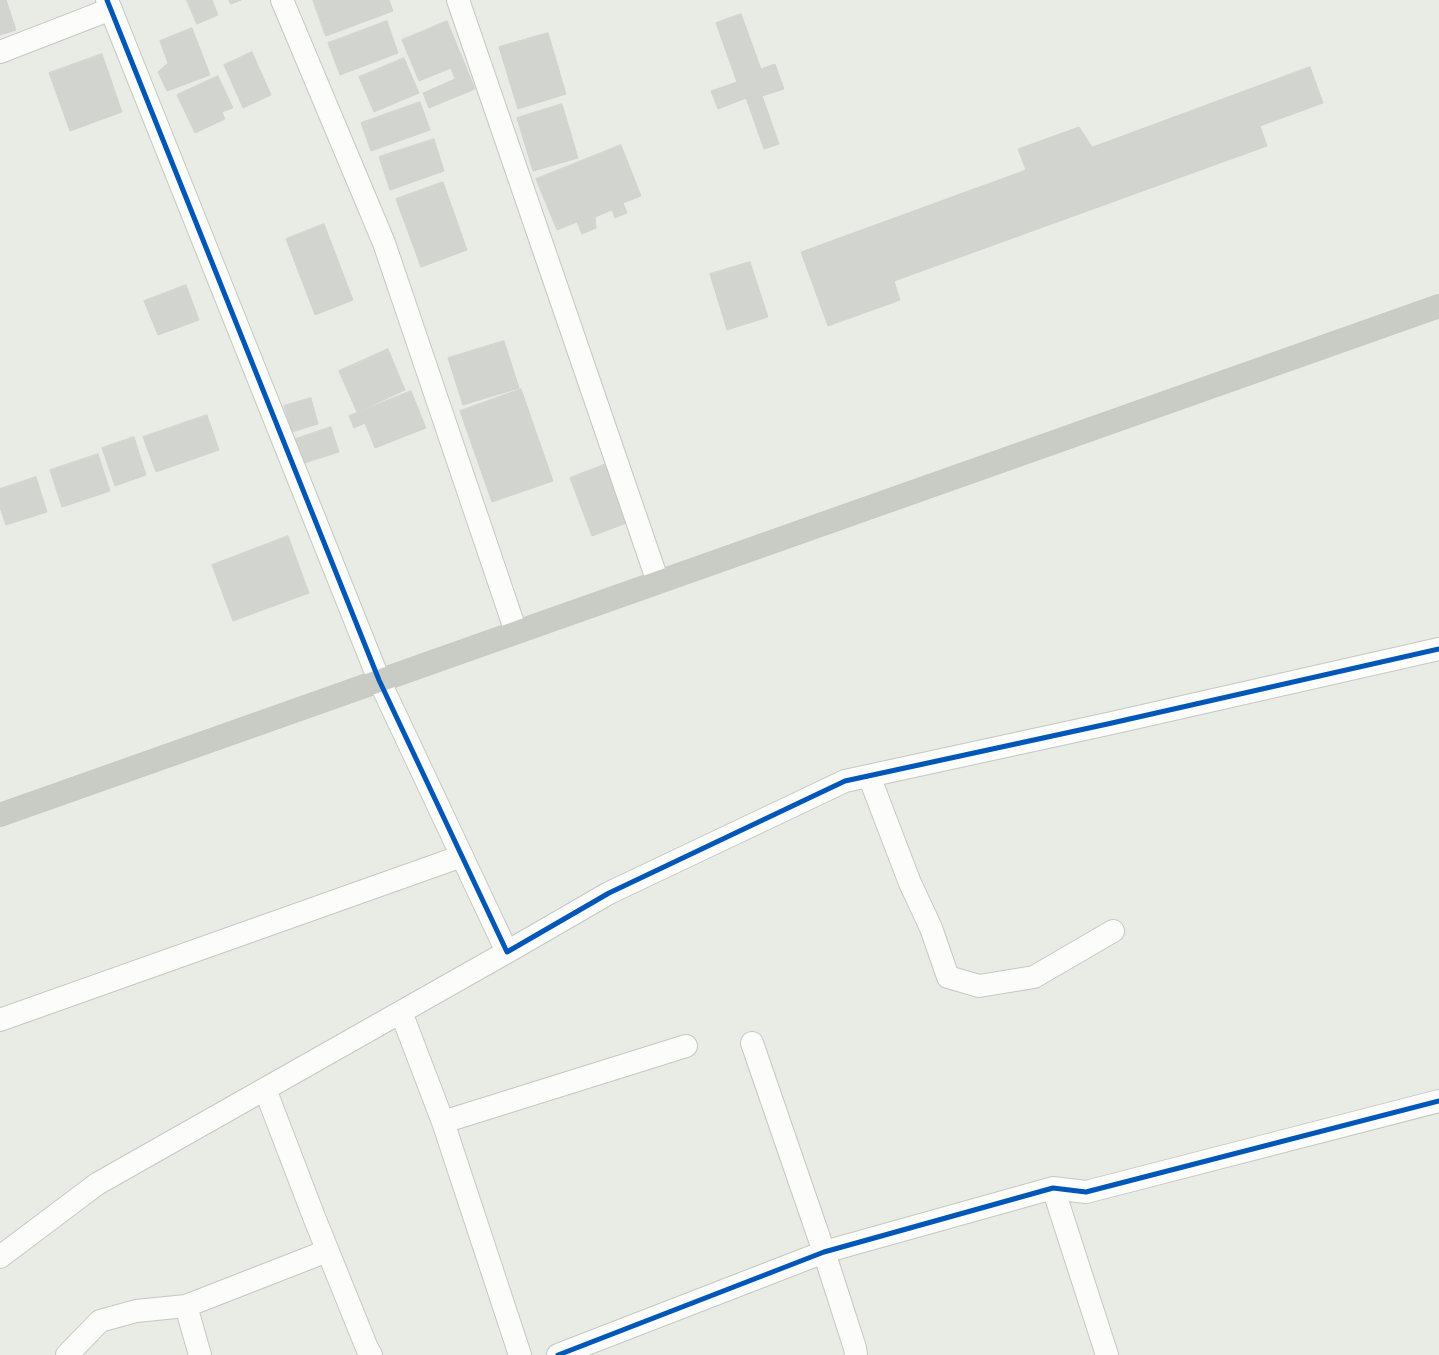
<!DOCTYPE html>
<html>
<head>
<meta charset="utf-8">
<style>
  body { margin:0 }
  canvas { display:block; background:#e9ebe5 }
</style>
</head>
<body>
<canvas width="1439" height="1355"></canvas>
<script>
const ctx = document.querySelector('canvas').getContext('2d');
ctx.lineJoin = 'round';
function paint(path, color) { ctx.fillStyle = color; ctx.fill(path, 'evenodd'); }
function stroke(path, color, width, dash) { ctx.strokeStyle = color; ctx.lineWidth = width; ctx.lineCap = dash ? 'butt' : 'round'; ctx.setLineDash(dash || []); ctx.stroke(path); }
const building = new Path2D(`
  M0 0H6L16 30 0 35Z
  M187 0H212L218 15 197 24Z
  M229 0H241L231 4Z
  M313 0H389L393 11 326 36Z
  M741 14 761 69 775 64 784 89 762 96 779 144 764 149 746 98 718 109 711 91 737 82 716 23Z
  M387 21 398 53 340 75 328 43Z
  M447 21 475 89 429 108 423 93 455 79 451 68 419 81 402 40Z
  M192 28 210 75 167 91 158 72 168 63 160 41Z
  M548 33 566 94 518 109 499 47Z
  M252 52 271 95 243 108 224 65Z
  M102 54 122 112 70 131 49 73Z
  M404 58 419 93 374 112 359 77Z
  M1310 67 1323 103 1260 126 1267 146 894 281 900 300 828 326 801 252 1026 170 1018 149 1079 127 1092 147Z
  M218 76 233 108 222 112 225 119 195 133 177 95Z
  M420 102 430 130 371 151 361 123Z
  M562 104 578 158 533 171 517 118Z
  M434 139 444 171 390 190 379 157Z
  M621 145 641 196 623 203 627 213 615 218 612 210 595 217 596 228 582 234 577 222 557 230 536 179Z
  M443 182 467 250 421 267 396 199Z
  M324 224 353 300 315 315 286 239Z
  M750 262 768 317 727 330 710 274Z
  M186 285 199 320 158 335 144 301Z
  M504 341 519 388 463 405 448 358Z
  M388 349 405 390 357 412 339 371Z
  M521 389 553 481 492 502 460 411Z
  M411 391 426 428 375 448 365 423 354 428 349 416Z
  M311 398 318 424 292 432 284 406Z
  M207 415 219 450 156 472 143 437Z
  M331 427 339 452 301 464 293 440Z
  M134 437 146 475 115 486 102 448Z
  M98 454 110 491 62 507 50 470Z
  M606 464 629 522 592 536 570 478Z
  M36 477 47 512 6 525 0 507V489Z
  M288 536 309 593 233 621 212 565Z`);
const minor = new Path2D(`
  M107 0 379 680 507 952 609 893 845 781 1112 723 1439 649
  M282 0 384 243 516 632
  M458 0 658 582
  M0 52 111 9
  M869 776 910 883 931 928 948 977 979 986 1034 977 1113 931
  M401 1012 443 1122 520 1355
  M0 1020 462 856
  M752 1043 824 1252 855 1348 856 1355
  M265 1089 314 1217 367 1348 371 1355
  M443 1122 686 1046
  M1053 1188 1107 1355
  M0 1257 97 1184 507 952
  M186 1306 200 1355
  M67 1355 100 1321 136 1311 186 1306 327 1251
  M558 1355 824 1252 1053 1188 1086 1192 1439 1101`);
const trunk = new Path2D(`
  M0 815 1439 306`);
const cycleway = new Path2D(`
  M107 0 379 680 507 952 609 893 845 781 1112 723 1439 649
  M558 1355 824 1252 1053 1188 1086 1192 1439 1101`);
paint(building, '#d2d4cf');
stroke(building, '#d2d3ce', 1);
stroke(minor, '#c6c8c2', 24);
stroke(trunk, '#c6cac1', 24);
stroke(minor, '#fcfcfb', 22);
stroke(trunk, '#c8ccc4', 22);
stroke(cycleway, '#0057b8', 5);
</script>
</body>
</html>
